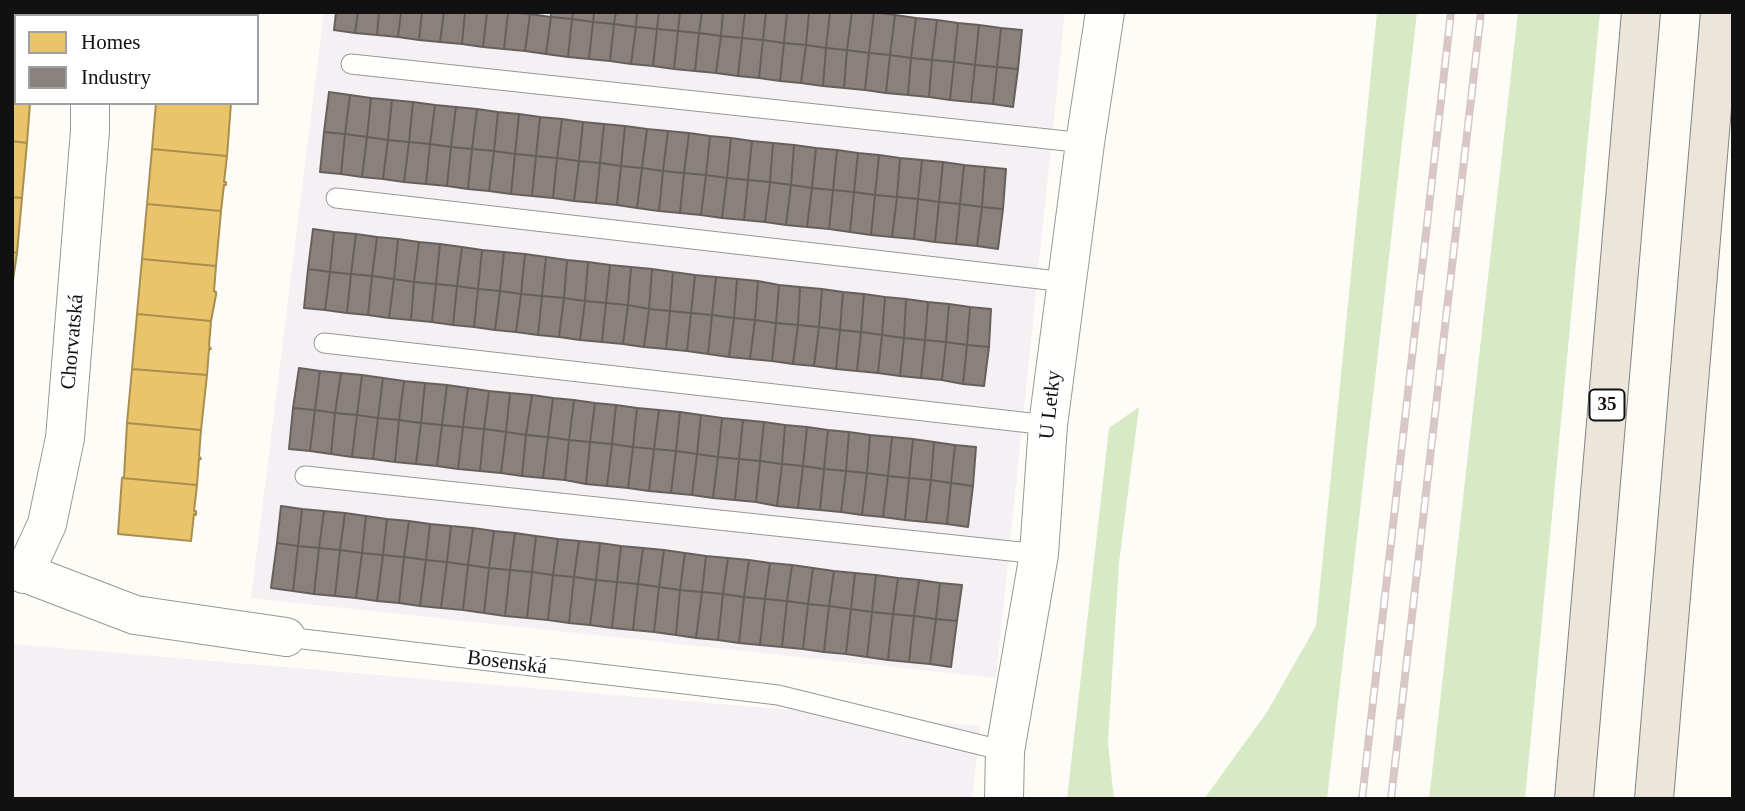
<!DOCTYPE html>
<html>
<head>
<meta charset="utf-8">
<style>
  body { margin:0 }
  #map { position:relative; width:1745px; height:811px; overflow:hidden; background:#fdfcf7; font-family:"Times New Roman",serif }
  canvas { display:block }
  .frame { position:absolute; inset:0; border:14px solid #111; pointer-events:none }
  .legend { position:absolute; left:14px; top:14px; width:245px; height:91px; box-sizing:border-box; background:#fff; border:2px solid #a0a0a0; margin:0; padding:9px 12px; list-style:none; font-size:21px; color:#111 }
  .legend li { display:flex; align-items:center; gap:14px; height:35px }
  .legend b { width:35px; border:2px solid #a0a0a0 }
</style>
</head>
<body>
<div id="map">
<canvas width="1745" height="811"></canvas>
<div class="frame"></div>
<ul class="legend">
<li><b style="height:19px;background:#e9c46a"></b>Homes</li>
<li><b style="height:19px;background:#8a817c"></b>Industry</li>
</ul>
</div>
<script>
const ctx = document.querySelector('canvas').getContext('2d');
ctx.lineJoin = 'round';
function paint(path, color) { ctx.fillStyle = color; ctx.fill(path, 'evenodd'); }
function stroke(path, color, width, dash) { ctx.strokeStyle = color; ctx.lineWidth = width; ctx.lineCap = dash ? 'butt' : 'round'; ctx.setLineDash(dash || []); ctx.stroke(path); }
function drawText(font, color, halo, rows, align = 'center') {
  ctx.font = font + ' "Times New Roman",serif'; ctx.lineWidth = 7; ctx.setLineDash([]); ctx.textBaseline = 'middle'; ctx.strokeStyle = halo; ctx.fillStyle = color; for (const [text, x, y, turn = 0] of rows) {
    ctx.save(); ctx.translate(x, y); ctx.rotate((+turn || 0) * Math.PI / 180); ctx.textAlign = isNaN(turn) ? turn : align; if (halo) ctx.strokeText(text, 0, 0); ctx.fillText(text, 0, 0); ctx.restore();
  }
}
const industrial = new Path2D(`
  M324 12H1065L996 678 251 598Z
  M12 644 980 726 972 799H12Z`);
const forest = new Path2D(`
  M1377 12H1417L1327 799H1204L1267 712 1316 626Z
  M1518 12H1600L1525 799H1429Z
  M1139 407 1119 563 1108 743 1114 799H1067L1109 428Z`);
const homes = new Path2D(`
  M12 84 16 85V103H30L27 143 12 141Z
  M156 103H231L227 156 152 149Z
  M12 141 27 143 22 198 12 197Z
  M152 149 227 156 224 182H226V185H224L221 211 147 204Z
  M12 197 22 198 17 253 12 252Z
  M147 204 221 211 216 266 142 259Z
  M12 252 17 253 12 287Z
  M142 259 216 266 214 291 216 292V295L211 321 137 314Z
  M137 314 211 321 209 346 211 349H209L207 375 132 369Z
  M132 369 207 375 201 430 127 423Z
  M127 423 201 430 199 456 201 459H199L197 485 122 478 124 477Z
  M122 478 197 485 194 511H196V515L194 514 191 541 118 534Z`);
const industry = new Path2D(`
  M336 12H358L355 33 334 30Z
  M358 12H379L377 35 355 33Z
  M379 12H401L398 37 377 35Z
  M401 12H422L419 40 398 37Z
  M422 12H444L440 42 419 40Z
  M444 12H465L462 44 440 42Z
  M465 12H487L483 47 462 44Z
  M487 12H508L504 49 483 47Z
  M508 12 530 14 525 51 504 49Z
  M551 12H573L572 19 551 17Z
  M573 12H594L593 22 572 19Z
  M594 12H616L614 24 593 22Z
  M616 12H637L636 27 614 24Z
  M637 12H659L657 29 636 27Z
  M659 12H680L678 31 657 29Z
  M680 12H702L699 33 678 31Z
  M702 12H723L721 36 699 33Z
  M723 12H745L742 38 721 36Z
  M745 12H766L763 40 742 38Z
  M766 12H787L784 43 763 40Z
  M787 12H809L806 45 784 43Z
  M809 12H830L826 48 806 45Z
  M830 12H852L847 50 826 48Z
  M852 12H874L869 53 847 50Z
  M874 12 895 15 890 55 869 53Z
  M530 14 551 17 546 54 525 51Z
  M895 15 916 18 911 58 890 55Z
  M551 17 572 19 568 57 546 54Z
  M916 18 937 20 932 60 911 58Z
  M572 19 593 22 589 59 568 57Z
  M937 20 958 23 954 62 932 60Z
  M593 22 614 24 610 61 589 59Z
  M958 23 979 25 975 65 954 62Z
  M614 24 636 27 631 64 610 61Z
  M979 25 1001 28 997 67 975 65Z
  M636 27 657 29 653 66 631 64Z
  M1001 28 1022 30 1018 69 997 67Z
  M657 29 678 31 674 69 653 66Z
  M678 31 699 33 695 71 674 69Z
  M699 33 721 36 716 73 695 71Z
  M721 36 742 38 738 76 716 73Z
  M742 38 763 40 759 78 738 76Z
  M763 40 784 43 780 81 759 78Z
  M784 43 806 45 801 83 780 81Z
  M806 45 826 48 823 86 801 83Z
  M826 48 847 50 844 88 823 86Z
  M847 50 869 53 865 90 844 88Z
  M869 53 890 55 886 93 865 90Z
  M890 55 911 58 908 95 886 93Z
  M911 58 932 60 929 97 908 95Z
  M932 60 954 62 950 100 929 97Z
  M954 62 975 65 971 102 950 100Z
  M975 65 997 67 993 104 971 102Z
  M997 67 1018 69 1013 107 993 104Z
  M329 92 350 95 345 134 324 132Z
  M350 95 371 98 367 137 345 134Z
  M371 98 392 100 388 140 367 137Z
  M392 100 413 102 409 142 388 140Z
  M413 102 435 105 430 144 409 142Z
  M435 105 456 107 451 147 430 144Z
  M456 107 477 109 472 149 451 147Z
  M477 109 498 112 494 151 472 149Z
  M498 112 519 114 515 154 494 151Z
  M519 114 540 117 536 156 515 154Z
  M540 117 562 119 557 158 536 156Z
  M562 119 583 122 579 161 557 158Z
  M583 122 604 124 600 163 579 161Z
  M604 124 625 126 621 166 600 163Z
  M625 126 647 129 642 168 621 166Z
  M647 129 668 131 663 171 642 168Z
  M668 131 689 133 684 173 663 171Z
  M324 132 345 134 341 174 320 172Z
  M689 133 710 136 706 175 684 173Z
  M345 134 367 137 362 177 341 174Z
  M710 136 731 138 727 178 706 175Z
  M367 137 388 140 383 179 362 177Z
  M731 138 752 141 748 180 727 178Z
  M388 140 409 142 404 182 383 179Z
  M752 141 773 143 770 182 748 180Z
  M409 142 430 144 426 184 404 182Z
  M773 143 794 145 791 185 770 182Z
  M430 144 451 147 447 186 426 184Z
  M794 145 816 148 812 188 791 185Z
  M451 147 472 149 468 189 447 186Z
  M816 148 837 150 833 190 812 188Z
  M472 149 494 151 489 191 468 189Z
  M837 150 858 153 854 192 833 190Z
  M494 151 515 154 511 194 489 191Z
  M858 153 879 155 875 195 854 192Z
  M515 154 536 156 532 196 511 194Z
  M879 155 900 158 897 197 875 195Z
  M536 156 557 158 553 198 532 196Z
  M557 158 579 161 574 201 553 198Z
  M900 158 922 160 918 199 897 197Z
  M922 160 943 162 939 202 918 199Z
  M579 161 600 163 596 203 574 201Z
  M943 162 964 165 960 204 939 202Z
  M600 163 621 166 617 205 596 203Z
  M964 165 985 167 982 207 960 204Z
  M621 166 642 168 637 208 617 205Z
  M985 167 1006 169 1003 209 982 207Z
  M642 168 663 171 659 211 637 208Z
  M663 171 684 173 680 213 659 211Z
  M684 173 706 175 701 215 680 213Z
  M706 175 727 178 722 218 701 215Z
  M727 178 748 180 744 220 722 218Z
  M748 180 770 182 765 222 744 220Z
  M770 182 791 185 786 225 765 222Z
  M791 185 812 188 807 227 786 225Z
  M812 188 833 190 829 229 807 227Z
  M833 190 854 192 850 232 829 229Z
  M854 192 875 195 871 235 850 232Z
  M875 195 897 197 892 237 871 235Z
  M897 197 918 199 914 239 892 237Z
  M918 199 939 202 935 242 914 239Z
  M939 202 960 204 956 244 935 242Z
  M960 204 982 207 977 246 956 244Z
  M982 207 1003 209 998 249 977 246Z
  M313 229 334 232 330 272 308 269Z
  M334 232 356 234 351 274 330 272Z
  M356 234 377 237 372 276 351 274Z
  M377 237 398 239 394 279 372 276Z
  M398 239 419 242 414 282 394 279Z
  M419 242 440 244 436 284 414 282Z
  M440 244 462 247 457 286 436 284Z
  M462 247 482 250 478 289 457 286Z
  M482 250 504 252 500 291 478 289Z
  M504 252 525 254 521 294 500 291Z
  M525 254 546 257 542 296 521 294Z
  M546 257 567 260 564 298 542 296Z
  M567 260 588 262 585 301 564 298Z
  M588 262 610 265 606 303 585 301Z
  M610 265 631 267 628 305 606 303Z
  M631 267 652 269 649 309 628 305Z
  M308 269 330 272 325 310 304 308Z
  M652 269 673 272 670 311 649 309Z
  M330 272 351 274 347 313 325 310Z
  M673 272 695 275 691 313 670 311Z
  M351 274 372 276 368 315 347 313Z
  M695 275 716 277 712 315 691 313Z
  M372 276 394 279 389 318 368 315Z
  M716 277 737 279 734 318 712 315Z
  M394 279 414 282 411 320 389 318Z
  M737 279 758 281 755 320 734 318Z
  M758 281 779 285 776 323 755 320Z
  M414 282 436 284 432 322 411 320Z
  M436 284 457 286 453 325 432 322Z
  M779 285 800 287 798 325 776 323Z
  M457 286 478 289 474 327 453 325Z
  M800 287 822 289 819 327 798 325Z
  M478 289 500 291 495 330 474 327Z
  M822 289 843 292 840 330 819 327Z
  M500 291 521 294 516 332 495 330Z
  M843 292 864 294 861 332 840 330Z
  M521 294 542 296 538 335 516 332Z
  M864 294 885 297 882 335 861 332Z
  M542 296 564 298 559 337 538 335Z
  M885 297 906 299 904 338 882 335Z
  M564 298 585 301 580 340 559 337Z
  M906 299 928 302 925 340 904 338Z
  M585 301 606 303 602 342 580 340Z
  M928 302 949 304 946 342 925 340Z
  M606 303 628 305 623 344 602 342Z
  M949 304 970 307 967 345 946 342Z
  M628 305 649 309 644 347 623 344Z
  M970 307 991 309 989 347 967 345Z
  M649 309 670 311 666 349 644 347Z
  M670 311 691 313 687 351 666 349Z
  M691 313 712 315 708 354 687 351Z
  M712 315 734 318 729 357 708 354Z
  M734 318 755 320 750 359 729 357Z
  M755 320 776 323 772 361 750 359Z
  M776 323 798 325 793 364 772 361Z
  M798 325 819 327 814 366 793 364Z
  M819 327 840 330 836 369 814 366Z
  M840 330 861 332 857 371 836 369Z
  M861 332 882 335 878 373 857 371Z
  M882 335 904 338 900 376 878 373Z
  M904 338 925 340 921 378 900 376Z
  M925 340 946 342 942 380 921 378Z
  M946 342 967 345 963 384 942 380Z
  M967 345 989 347 984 386 963 384Z
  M299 368 320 371 315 410 293 408Z
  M320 371 341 373 335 413 315 410Z
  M341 373 362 375 357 415 335 413Z
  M362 375 383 378 378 418 357 415Z
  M383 378 404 381 399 420 378 418Z
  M404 381 425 383 421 423 399 420Z
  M425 383 447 385 442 425 421 423Z
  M447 385 468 388 463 427 442 425Z
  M468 388 489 391 484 429 463 427Z
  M489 391 510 393 506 432 484 429Z
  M510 393 532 395 526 435 506 432Z
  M532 395 553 398 548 437 526 435Z
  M553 398 574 400 569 440 548 437Z
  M574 400 595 403 590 442 569 440Z
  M595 403 616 405 612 444 590 442Z
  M616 405 637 408 633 447 612 444Z
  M293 408 315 410 310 451 289 449Z
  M637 408 659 410 654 449 633 447Z
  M315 410 335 413 331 454 310 451Z
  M659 410 680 412 676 451 654 449Z
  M680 412 701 415 697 454 676 451Z
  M335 413 357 415 352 457 331 454Z
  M357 415 378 418 373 459 352 457Z
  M701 415 722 418 718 457 697 454Z
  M378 418 399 420 395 462 373 459Z
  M722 418 743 420 739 459 718 457Z
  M399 420 421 423 416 464 395 462Z
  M743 420 764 422 760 461 739 459Z
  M764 422 785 425 782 464 760 461Z
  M421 423 442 425 437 466 416 464Z
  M442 425 463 427 458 469 437 466Z
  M785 425 807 427 803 466 782 464Z
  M463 427 484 429 480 471 458 469Z
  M807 427 828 430 824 469 803 466Z
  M484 429 506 432 501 473 480 471Z
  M828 430 849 432 846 471 824 469Z
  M506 432 526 435 522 476 501 473Z
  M849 432 870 435 867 473 846 471Z
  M526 435 548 437 543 478 522 476Z
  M870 435 892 437 888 476 867 473Z
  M548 437 569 440 565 480 543 478Z
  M892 437 913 439 909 478 888 476Z
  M913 439 934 442 931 480 909 478Z
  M569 440 590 442 586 484 565 480Z
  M590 442 612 444 607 486 586 484Z
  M934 442 955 445 951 483 931 480Z
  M612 444 633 447 628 488 607 486Z
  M955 445 976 447 973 486 951 483Z
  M633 447 654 449 649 491 628 488Z
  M654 449 676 451 671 493 649 491Z
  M676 451 697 454 692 495 671 493Z
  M697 454 718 457 713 498 692 495Z
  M718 457 739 459 735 500 713 498Z
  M739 459 760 461 756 502 735 500Z
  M760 461 782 464 777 506 756 502Z
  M782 464 803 466 798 508 777 506Z
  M803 466 824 469 820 510 798 508Z
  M824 469 846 471 841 512 820 510Z
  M846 471 867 473 862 515 841 512Z
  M867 473 888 476 883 517 862 515Z
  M888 476 909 478 905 520 883 517Z
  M909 478 931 480 926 522 905 520Z
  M931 480 951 483 947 524 926 522Z
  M951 483 973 486 968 527 947 524Z
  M281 506 302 509 298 546 277 543Z
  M302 509 324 511 319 548 298 546Z
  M324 511 345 513 340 550 319 548Z
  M345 513 366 516 362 553 340 550Z
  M366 516 387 519 383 555 362 553Z
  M387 519 409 521 404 557 383 555Z
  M409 521 430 524 426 560 404 557Z
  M430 524 451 526 447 562 426 560Z
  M451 526 473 528 468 565 447 562Z
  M473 528 494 531 489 568 468 565Z
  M494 531 515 533 510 570 489 568Z
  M515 533 536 536 532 572 510 570Z
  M536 536 558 539 553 575 532 572Z
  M558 539 579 541 574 577 553 575Z
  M579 541 600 543 596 580 574 577Z
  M277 543 298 546 293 591 271 588Z
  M600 543 621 546 617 582 596 580Z
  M298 546 319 548 314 594 293 591Z
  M621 546 643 548 638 584 617 582Z
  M319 548 340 550 335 596 314 594Z
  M643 548 664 550 659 587 638 584Z
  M340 550 362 553 356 598 335 596Z
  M664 550 685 553 680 590 659 587Z
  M362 553 383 555 377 601 356 598Z
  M685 553 706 556 702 592 680 590Z
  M383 555 404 557 399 603 377 601Z
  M706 556 728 558 723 594 702 592Z
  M404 557 426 560 420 606 399 603Z
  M728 558 749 560 744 597 723 594Z
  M426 560 447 562 441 608 420 606Z
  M749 560 770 563 765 599 744 597Z
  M447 562 468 565 463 610 441 608Z
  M770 563 792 565 787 601 765 599Z
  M468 565 489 568 484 613 463 610Z
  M792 565 813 568 808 604 787 601Z
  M489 568 510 570 505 616 484 613Z
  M813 568 834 571 829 606 808 604Z
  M510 570 532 572 527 618 505 616Z
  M834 571 855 573 851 609 829 606Z
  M532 572 553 575 548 620 527 618Z
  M855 573 876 575 872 612 851 609Z
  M553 575 574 577 569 623 548 620Z
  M876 575 898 578 893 614 872 612Z
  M574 577 596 580 590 625 569 623Z
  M898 578 919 580 914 616 893 614Z
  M596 580 617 582 612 628 590 625Z
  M919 580 940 583 936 619 914 616Z
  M617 582 638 584 633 630 612 628Z
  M940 583 962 585 957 621 936 619Z
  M638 584 659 587 654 632 633 630Z
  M659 587 680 590 676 635 654 632Z
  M680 590 702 592 696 638 676 635Z
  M702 592 723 594 718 640 696 638Z
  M723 594 744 597 739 643 718 640Z
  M744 597 765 599 760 645 739 643Z
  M765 599 787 601 782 647 760 645Z
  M787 601 808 604 803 649 782 647Z
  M808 604 829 606 824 652 803 649Z
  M829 606 851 609 846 654 824 652Z
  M851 609 872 612 867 657 846 654Z
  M872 612 893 614 888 660 867 657Z
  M893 614 914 616 909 662 888 660Z
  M914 616 936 619 930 664 909 662Z
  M936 619 957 621 951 667 930 664Z`);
const service = new Path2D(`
  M351 64 1085 143
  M336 198 1066 282
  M324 343 1048 425
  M305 476 1039 554
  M286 637 778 695 1005 751`);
const minor = new Path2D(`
  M12 37 16 36
  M12 568 135 615 286 637
  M24 574 47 524 65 438 90 131V103
  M1004 799 1005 751 1039 554 1048 425 1085 143 1105 12`);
const trunk = new Path2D(`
  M1574 799 1641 12
  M1654 799 1720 12`);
const rail = new Path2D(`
  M1362 799 1451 12
  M1391 799 1481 12`);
const shields = [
  [1607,405,35]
];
const shieldNames = [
  ["35",1607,405]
];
const streetNames = [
  ["Chorvatská",73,342,-85],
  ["U Letky",1051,405,-84],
  ["Bosenská",507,663,7]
];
paint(industrial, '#f5f0f3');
paint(forest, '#d8eac5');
paint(homes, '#e9c46a');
stroke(homes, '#a88e4f', 2);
paint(industry, '#8a817c');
stroke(industry, '#665f5c', 2);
stroke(service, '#979795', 21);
stroke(minor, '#979795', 40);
stroke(trunk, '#858482', 40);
stroke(service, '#fffffe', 19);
stroke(minor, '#fffffe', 38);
stroke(trunk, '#ece5da', 38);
stroke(rail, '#d9c6c7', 8);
stroke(rail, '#fff', 5, [16]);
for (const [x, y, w] of shields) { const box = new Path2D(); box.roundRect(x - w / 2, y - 15.5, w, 31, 5); ctx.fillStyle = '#fff'; ctx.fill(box); stroke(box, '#111', 2); }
drawText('bold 19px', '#111', null, shieldNames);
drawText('21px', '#111', '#fff', streetNames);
</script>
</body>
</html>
